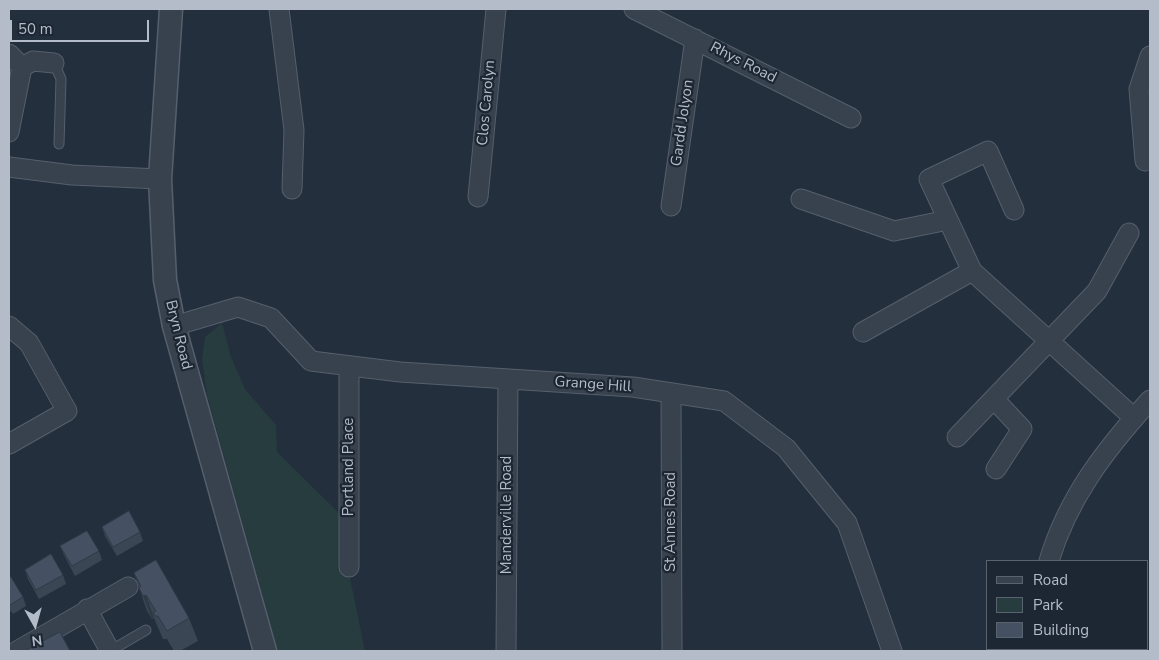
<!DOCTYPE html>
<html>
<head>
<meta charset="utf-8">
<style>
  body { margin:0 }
  #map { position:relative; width:1159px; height:660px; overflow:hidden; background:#242f3e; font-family:"Nunito Sans",sans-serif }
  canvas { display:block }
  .frame { position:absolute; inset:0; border:10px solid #b4bcc9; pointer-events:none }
  .legend { position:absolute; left:986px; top:560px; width:162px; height:90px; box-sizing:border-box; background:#1d2633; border:1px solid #59626f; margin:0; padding:6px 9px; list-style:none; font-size:15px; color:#b4bcc9 }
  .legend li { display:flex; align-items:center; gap:10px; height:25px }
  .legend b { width:25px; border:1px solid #59626f }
  .north { position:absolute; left:10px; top:600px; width:50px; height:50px; -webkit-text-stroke:4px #1d2633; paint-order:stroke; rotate:173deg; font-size:14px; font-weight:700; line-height:20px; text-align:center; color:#b4bcc9 }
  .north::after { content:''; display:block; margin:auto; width:18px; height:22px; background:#b4bcc9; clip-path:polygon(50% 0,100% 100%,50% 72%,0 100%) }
  .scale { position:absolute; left:10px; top:20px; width:139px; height:22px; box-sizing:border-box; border:2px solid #b4bcc9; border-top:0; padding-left:6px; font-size:15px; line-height:18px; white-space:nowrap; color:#b4bcc9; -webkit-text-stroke:4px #1d2633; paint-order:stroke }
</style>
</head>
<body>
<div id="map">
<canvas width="1159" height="660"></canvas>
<div class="frame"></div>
<ul class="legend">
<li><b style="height:6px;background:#38414e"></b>Road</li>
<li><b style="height:14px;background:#263c3f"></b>Park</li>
<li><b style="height:14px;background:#455162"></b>Building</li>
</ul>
<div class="north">N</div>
<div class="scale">50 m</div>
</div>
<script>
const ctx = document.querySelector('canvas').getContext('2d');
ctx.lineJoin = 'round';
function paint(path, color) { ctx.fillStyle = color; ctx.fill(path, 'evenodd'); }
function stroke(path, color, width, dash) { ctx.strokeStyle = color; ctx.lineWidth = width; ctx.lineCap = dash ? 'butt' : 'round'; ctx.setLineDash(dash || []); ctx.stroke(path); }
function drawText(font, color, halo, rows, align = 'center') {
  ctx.font = font + ' "Nunito Sans",sans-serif'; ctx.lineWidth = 4.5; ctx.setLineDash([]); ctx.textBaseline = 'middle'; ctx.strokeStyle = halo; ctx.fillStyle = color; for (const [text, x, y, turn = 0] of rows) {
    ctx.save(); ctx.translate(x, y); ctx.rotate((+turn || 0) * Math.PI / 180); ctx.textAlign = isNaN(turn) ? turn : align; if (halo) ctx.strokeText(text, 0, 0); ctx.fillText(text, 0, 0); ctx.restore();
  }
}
const green = new Path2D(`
  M222 323 231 357 245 389 276 425 277 452 345 519V554L365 651H278L207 395 202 359 205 337Z`);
const service = new Path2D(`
  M54 63 61 79 59 144
  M110 651 146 630`);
const minor = new Path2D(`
  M279 9 294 130 292 189
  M634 9 851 118
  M9 54 22 67 9 132
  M22 67 33 61 54 63
  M1145 161 1139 89 1150 56
  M9 167 72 175 160 179
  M478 197 496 9
  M801 199 894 231 948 220
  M671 206 695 39
  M1014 210 988 151 929 179 972 271 1134 418
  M9 326 29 343 67 411 9 444
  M174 326 238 307 271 318 311 361 400 372 633 387 724 401 786 448 847 523 892 651
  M863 332 972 271
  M349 366V567
  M671 393 672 651
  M994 399 1022 429 996 469
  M957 437 1097 291 1129 233
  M1049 561C1068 497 1106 449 1150 400
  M87 609 110 651
  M1041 649 1042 651
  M17 651 128 587
  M506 651 508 379`);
const tertiary = new Path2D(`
  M171 9 160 179 165 280 174 326 265 651`);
const wall = new Path2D(`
  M102 527 140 532 143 541 117 556 105 536Z
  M60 546 99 551 102 560 75 576 64 555Z
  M25 570 63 575 66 584 39 599 28 579Z
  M134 573 189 618 198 641 180 651H174L167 639H163L154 618 152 619 147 611Z
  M9 578 23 597 26 606 13 614 11 611 9 613Z`);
const shadedWall = new Path2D(`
  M146 595 154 618 152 619 143 596Z`);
const building = new Path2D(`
  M129 511 140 532 113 547 102 527Z
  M87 531 99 551 72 566 60 546Z
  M51 554 63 575 36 590 25 570Z
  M156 560 189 618 167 631 158 616H155L153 613 156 611 146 595 143 596 139 588 141 586 134 573Z
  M11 577 23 597 10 605 9 603V578Z
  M60 632 70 651H28L27 650Z`);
const streetNames = [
  ["Rhys Road",743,63,27],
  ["Clos Carolyn",487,103,-85],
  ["Gardd Jolyon",683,123,-82],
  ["Bryn Road",178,335,76],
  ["Grange Hill",593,385,4],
  ["Portland Place",349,467,-90],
  ["Manderville Road",507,515,-90],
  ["St Annes Road",671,522,-90]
];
paint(green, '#263c3f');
stroke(service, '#565f6c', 11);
stroke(minor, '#565f6c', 21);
stroke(tertiary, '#565f6c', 25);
stroke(service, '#38414e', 9);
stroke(minor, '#38414e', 19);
stroke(tertiary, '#38414e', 22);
paint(wall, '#3b4654');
paint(shadedWall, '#303945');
paint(building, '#455162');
stroke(building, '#303945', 1);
drawText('15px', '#b4bcc9', '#1d2633', streetNames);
</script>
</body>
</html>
